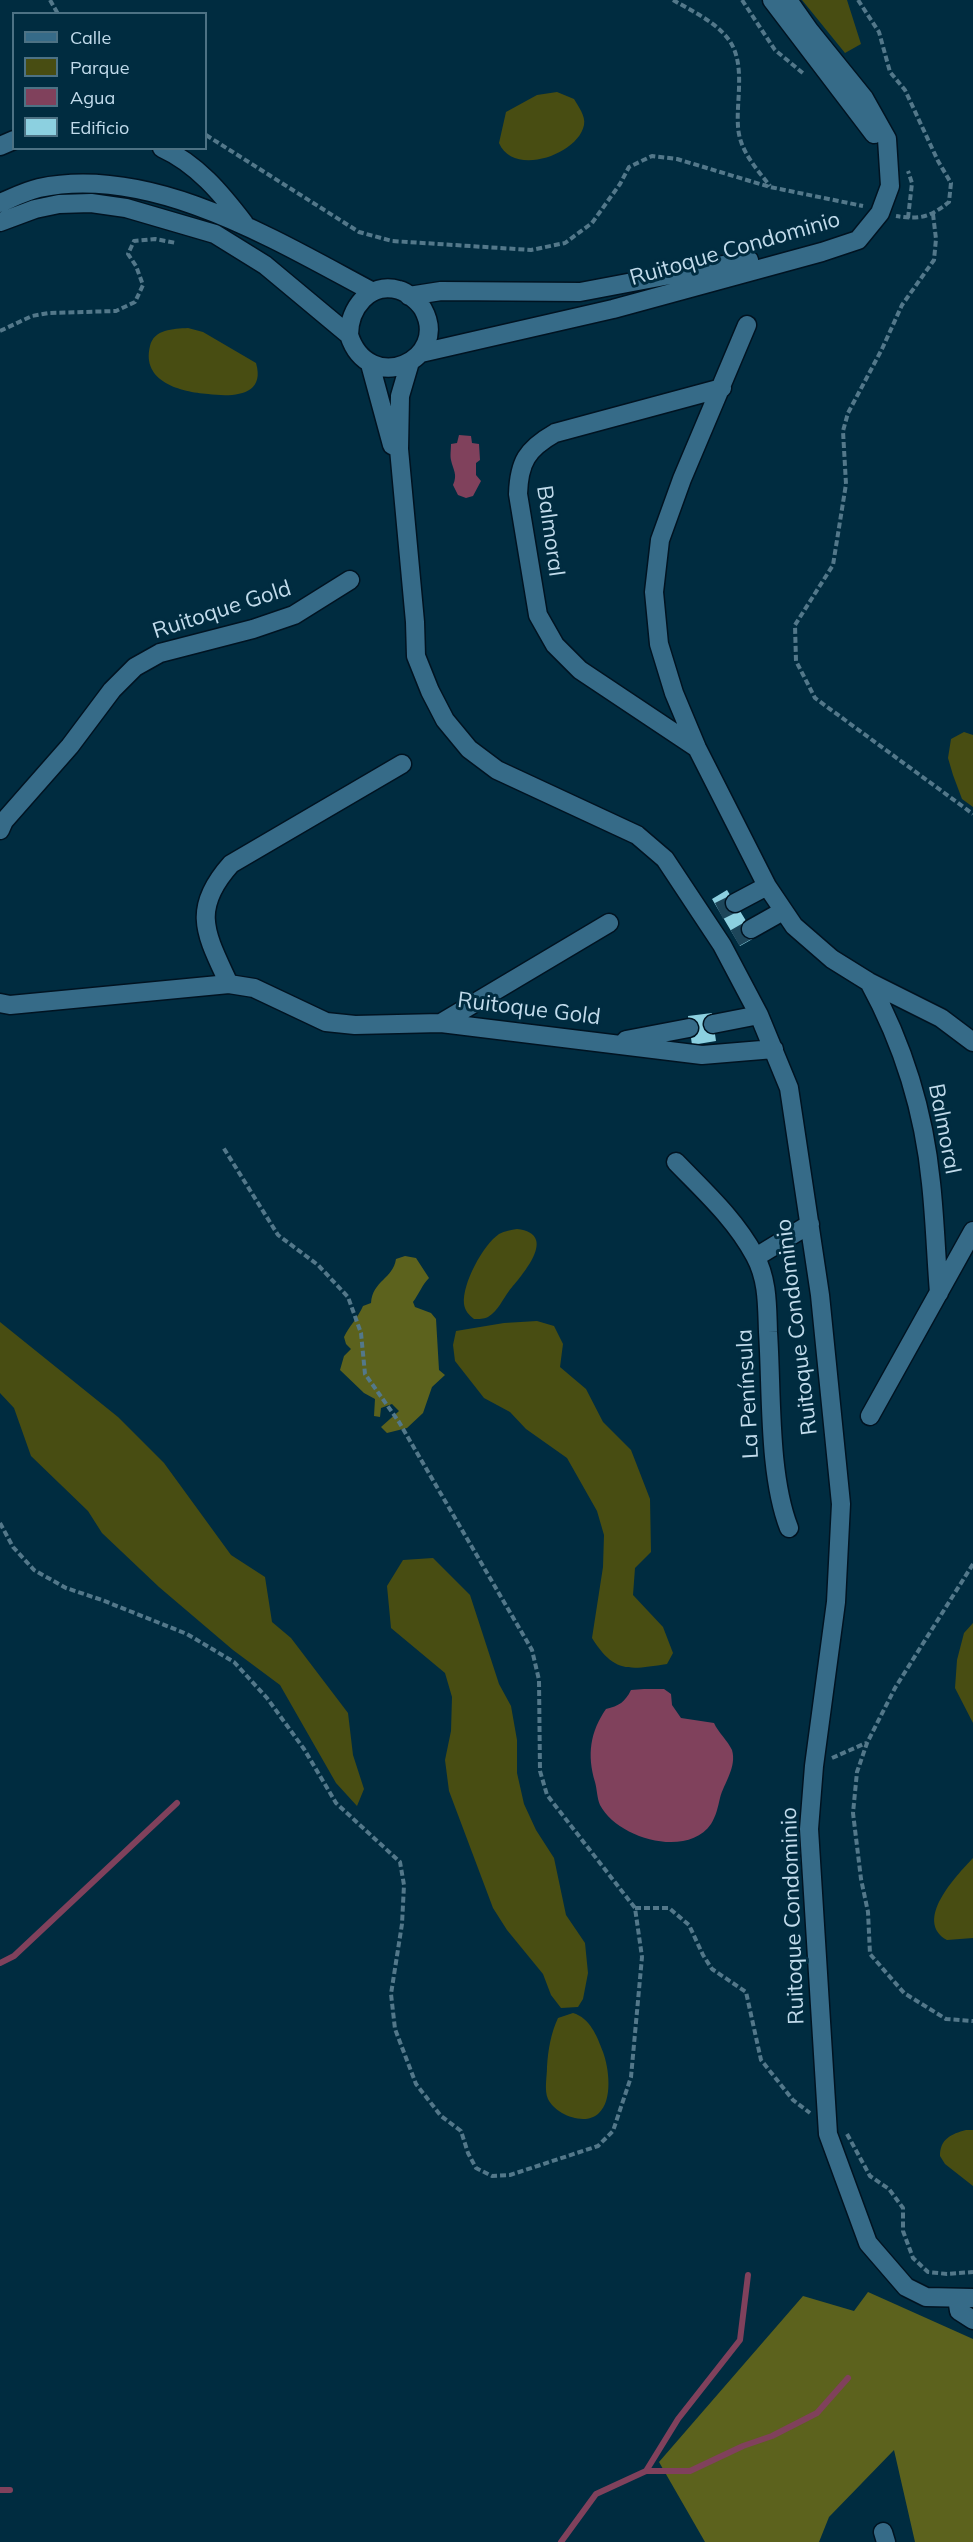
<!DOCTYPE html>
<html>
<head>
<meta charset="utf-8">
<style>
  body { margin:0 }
  #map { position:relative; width:973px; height:2542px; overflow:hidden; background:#002c40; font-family:Mulish,sans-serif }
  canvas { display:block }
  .legend { position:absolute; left:12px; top:12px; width:195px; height:138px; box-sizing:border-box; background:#002c40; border:2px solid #4d7284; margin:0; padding:8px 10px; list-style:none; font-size:18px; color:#c1dbeb }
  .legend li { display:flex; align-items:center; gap:12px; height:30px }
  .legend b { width:30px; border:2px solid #4d7284 }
</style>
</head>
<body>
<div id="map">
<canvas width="973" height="2542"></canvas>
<ul class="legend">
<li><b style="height:8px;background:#366b88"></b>Calle</li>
<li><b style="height:16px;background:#484d12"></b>Parque</li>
<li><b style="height:16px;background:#80415c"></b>Agua</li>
<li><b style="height:16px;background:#8cd0e0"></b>Edificio</li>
</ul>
</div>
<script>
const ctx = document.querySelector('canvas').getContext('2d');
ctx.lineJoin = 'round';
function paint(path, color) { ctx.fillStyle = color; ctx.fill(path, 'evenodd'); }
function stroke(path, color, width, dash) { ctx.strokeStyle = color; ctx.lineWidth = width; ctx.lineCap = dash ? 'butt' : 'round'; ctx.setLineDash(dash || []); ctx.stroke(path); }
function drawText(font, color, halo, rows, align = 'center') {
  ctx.font = font + ' Mulish,sans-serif'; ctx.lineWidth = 6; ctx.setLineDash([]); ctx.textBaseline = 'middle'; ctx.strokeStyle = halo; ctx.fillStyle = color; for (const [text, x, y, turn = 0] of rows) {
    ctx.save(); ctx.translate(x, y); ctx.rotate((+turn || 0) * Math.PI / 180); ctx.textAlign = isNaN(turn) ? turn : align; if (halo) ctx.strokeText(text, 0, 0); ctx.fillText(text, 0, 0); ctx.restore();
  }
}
const green = new Path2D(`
  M802 0H847L861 44 845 53Z
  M557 92 574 99C578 106 586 116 584 125 578 155 513 177 499 143L506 112 537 95Z
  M188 328 203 332 256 363C266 397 231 397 208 394 181 392 141 382 150 346 154 329 173 329 188 328Z
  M964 732 973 735V807L962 799 953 775 948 758 951 739Z
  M517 1229C560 1234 521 1276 509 1291 502 1300 499 1310 488 1317 483 1319 480 1319 474 1319 469 1315 465 1311 464 1304 462 1284 483 1245 499 1234 505 1231 511 1230 517 1229Z
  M537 1321 554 1326 563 1344 560 1367 586 1389 603 1422 631 1450 650 1499 651 1552 635 1568 633 1595 663 1627 673 1653 667 1664C628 1670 614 1673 592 1638L603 1567 604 1535 597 1511 567 1458 526 1429 510 1412 484 1398 455 1361 453 1345 456 1331 504 1323Z
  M0 1322 118 1417 164 1463 231 1555 265 1577 272 1622 291 1638 348 1713 353 1755 364 1789 357 1806 336 1783 280 1685 233 1650 159 1587 102 1533 88 1511 31 1456 14 1408 0 1393Z
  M433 1558 470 1595 499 1684 511 1706 517 1740V1773L524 1804 536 1830 554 1858 566 1915 585 1943 588 1973 583 1999 578 2007 561 2008 551 1995 543 1974 507 1930 493 1908 449 1791 445 1760 451 1731 452 1697 445 1673 391 1628 387 1586 403 1560Z
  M973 1623V1723L955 1688 957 1660 964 1633Z
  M973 1858V1938L947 1940C913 1921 956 1876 973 1858Z
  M573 2013C590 2018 597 2036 603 2052 609 2068 613 2100 599 2113 585 2127 555 2114 548 2099 544 2090 547 2077 547 2067 548 2050 551 2033 558 2018Z
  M966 2130H973V2186L945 2164 940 2156C940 2139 951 2134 966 2130Z`);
const forest = new Path2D(`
  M405 1256 416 1258 429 1278C422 1285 419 1294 413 1302L415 1307 431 1313 436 1319 439 1370 445 1375 432 1387 423 1413 407 1428 387 1433 381 1427 399 1411 392 1404 381 1408 380 1417 374 1416 375 1399 364 1393 340 1370 344 1356 351 1349 346 1344 344 1337C349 1326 358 1318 363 1306L371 1303C373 1280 393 1279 396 1259Z
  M868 2292 973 2339V2542H915L894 2450 829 2517 819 2542H705L659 2462 803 2296 854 2311Z`);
const water = new Path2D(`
  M459 435 471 436 472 443 479 444 480 460 476 463V475L481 481 473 496 466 498 458 495 453 485C458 474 453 470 451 460 450 456 451 449 451 444L457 443Z
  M644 1689H664L671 1694 672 1705 681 1718 714 1723C718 1732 728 1741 732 1750 737 1767 724 1783 720 1798 718 1807 716 1816 711 1824 687 1859 617 1838 600 1805 597 1798 597 1789 595 1782 587 1755 590 1732 606 1709 619 1706 625 1702 631 1690Z`);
const stream = new Path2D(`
  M0 1963 14 1956 177 1803
  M646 2471 678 2419 740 2340 748 2275
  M0 2490H10
  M561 2542 596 2494 646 2471H690L743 2446 772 2436 817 2413 848 2378`);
const building = new Path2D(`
  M727 890 756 937 740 946 712 899Z
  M712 1013 716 1041 692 1045 688 1016Z`);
const minorTunnel = new Path2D(`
  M719 911 735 903
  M735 938 751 929`);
const path = new Path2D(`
  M50 0 58 14
  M673 0C692 11 716 22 729 40 746 64 736 100 738 126 739 150 756 168 770 186
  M742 0 775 50 804 74
  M858 0 879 32 890 72 905 90 938 161 951 183 949 202C930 217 920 220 896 216
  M206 135 359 232 392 241 531 250 565 243 592 223 620 184 629 167 652 156 677 159 770 187 863 206
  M933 214 936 239 934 260 902 305 882 349 848 413 843 431 846 484 833 565 795 625 796 661 815 698 973 814
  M908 218 912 183 908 171
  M0 331 32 316 49 313 116 311 135 302 143 285 136 266 128 254 134 241 155 239 176 243
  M0 1523 13 1547 34 1570 66 1588 102 1600 187 1634 234 1662 267 1698 304 1749 336 1803 400 1862 404 1885 402 1924 391 1994 395 2029 416 2084 441 2116 461 2131 468 2153 476 2168 492 2176 510 2175 598 2146 613 2131 631 2077 642 1957 635 1908 547 1795 540 1771 539 1680 532 1650 399 1422 365 1374 361 1333 348 1297 318 1265 278 1235 223 1147
  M973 1564 895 1688 867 1743 857 1772 853 1813 861 1879 868 1912 870 1954 904 1993 946 2019 973 2021
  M832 1758 866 1743
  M635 1908H669L689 1925 703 1955 712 1969 746 1992 761 2060 793 2100 810 2113
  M847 2134 870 2176 889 2189 903 2208V2231L913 2258 928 2272 947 2274 973 2272`);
const minor = new Path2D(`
  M772 0 874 134
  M0 146 14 140
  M162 148C197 164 221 193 244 223
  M0 203C12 198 26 191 39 188 152 164 277 241 373 292
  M0 222 35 209 59 204 91 203 126 208 215 234 265 265 349 335C369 397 451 360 423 309 419 302 407 292 399 290 369 281 349 309 349 335
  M409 296 441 291 580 292 749 260
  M747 325 682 479 660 540 654 592 659 644 674 693 697 748 767 886 794 926 832 959 869 982 941 1018 973 1042
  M421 353 613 309 822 252 858 240 880 213 890 186 887 139 864 98 809 30 788 0
  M410 362 400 396 399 449 415 622 416 656 430 691 445 720 469 749 497 770 637 835 665 859 722 945 759 1015 789 1088 820 1295 841 1504 836 1602 814 1766 809 1829 828 2134 868 2243 906 2287 926 2297 973 2298
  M370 364 392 445 398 448
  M697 748 580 670 555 645 538 615 518 494C519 462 527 449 555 433L722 388
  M0 830 4 821 70 746 112 690 135 667 160 653 253 629 294 615 350 580
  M735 903 767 886
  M751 929 783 911
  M869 982C903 1044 924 1112 931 1183 935 1219 936 1256 939 1293
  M229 984C206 934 190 910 231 864L402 764
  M0 1003 10 1005 229 984 254 988 326 1022 355 1025 441 1023 702 1055 774 1049
  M441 1023 609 923
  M713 1024 759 1015
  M626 1040 689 1028
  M676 1162C705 1192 735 1219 755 1256 768 1280 767 1306 768 1332 772 1391 768 1474 789 1528
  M756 1257 810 1224
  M870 1416 973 1231
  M957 2298 959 2311 973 2320
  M883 2532 886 2542`);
const streetNames = [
  ["Ruitoque Condominio",735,249,-16],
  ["Balmoral",550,531,82],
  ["Ruitoque Gold",222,610,-18],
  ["Ruitoque Gold",529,1009,7],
  ["Balmoral",944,1129,79],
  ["Ruitoque Condominio",797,1327,-97],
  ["La Península",748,1394,-93],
  ["Ruitoque Condominio",793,1916,-92]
];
paint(green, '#484d12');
paint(forest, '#5c621d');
paint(water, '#80415c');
stroke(stream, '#80415c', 6);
paint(building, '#8cd0e0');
stroke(minorTunnel, '#1d465a', 18, [18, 9]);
stroke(minor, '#001321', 21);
stroke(path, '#53788a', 4, [6, 3]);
stroke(minor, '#366b88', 18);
drawText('22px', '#c1dbeb', '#002c40', streetNames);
</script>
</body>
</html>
